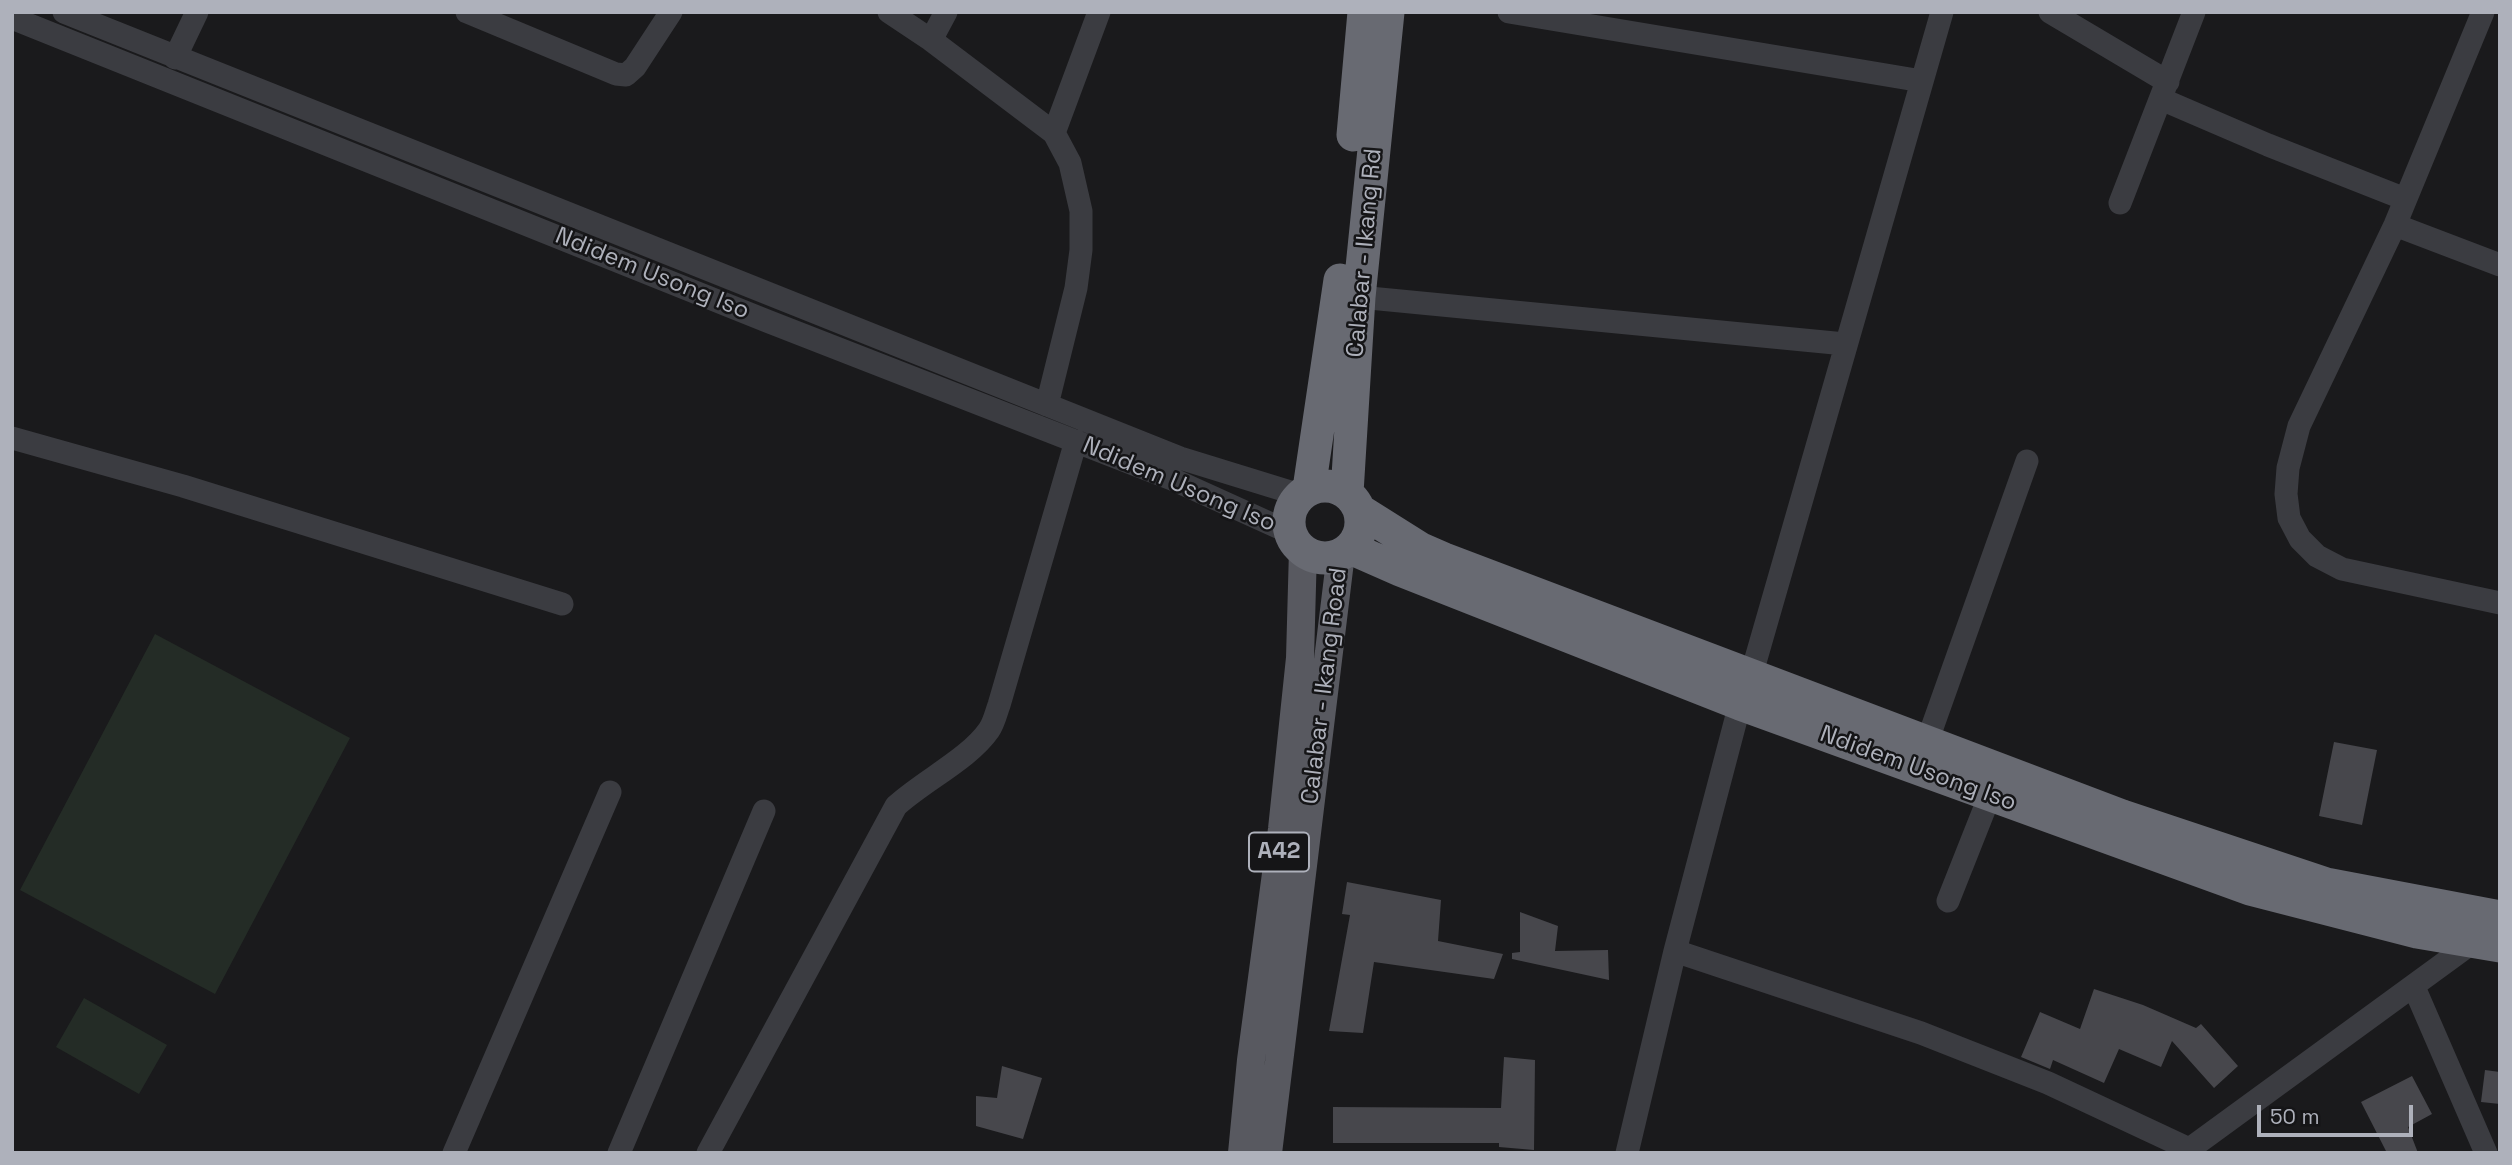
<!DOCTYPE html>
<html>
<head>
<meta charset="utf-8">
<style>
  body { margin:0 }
  #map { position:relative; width:2512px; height:1165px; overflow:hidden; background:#1a1a1c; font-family:"Space Grotesk",sans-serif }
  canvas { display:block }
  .frame { position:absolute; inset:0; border:14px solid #aeb1bb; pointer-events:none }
  .scale { position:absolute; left:2257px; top:1105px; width:156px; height:32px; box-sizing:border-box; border:4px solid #aeb1bb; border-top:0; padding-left:9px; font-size:21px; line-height:24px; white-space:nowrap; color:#aeb1bb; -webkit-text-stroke:5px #151517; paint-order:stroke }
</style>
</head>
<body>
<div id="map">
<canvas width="2512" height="1165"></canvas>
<div class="frame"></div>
<div class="scale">50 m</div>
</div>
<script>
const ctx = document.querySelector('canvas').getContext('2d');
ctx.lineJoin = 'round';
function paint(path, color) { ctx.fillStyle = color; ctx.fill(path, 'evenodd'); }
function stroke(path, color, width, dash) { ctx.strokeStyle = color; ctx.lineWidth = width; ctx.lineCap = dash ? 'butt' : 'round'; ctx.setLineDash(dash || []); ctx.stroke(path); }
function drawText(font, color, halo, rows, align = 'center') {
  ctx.font = font + ' "Space Grotesk",sans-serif'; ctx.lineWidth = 5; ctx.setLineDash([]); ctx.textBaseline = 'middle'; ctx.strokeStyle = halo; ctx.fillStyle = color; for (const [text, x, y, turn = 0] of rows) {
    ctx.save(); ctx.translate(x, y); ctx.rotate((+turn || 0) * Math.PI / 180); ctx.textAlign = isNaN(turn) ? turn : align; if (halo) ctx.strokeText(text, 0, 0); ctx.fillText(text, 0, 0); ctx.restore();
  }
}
const green = new Path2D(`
  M155 634 350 738 215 994 20 890Z
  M84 998 167 1045 139 1094 56 1047Z`);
const building = new Path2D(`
  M2334 742 2377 750 2362 825 2319 816Z
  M1347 882 1441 900 1438 941 1503 954 1494 979 1374 962 1363 1033 1329 1031 1350 915 1342 914Z
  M1520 912 1558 926 1555 951 1608 950 1609 980 1512 959V953L1520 952Z
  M2094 989 2143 1005 2196 1028 2201 1024 2238 1066 2214 1088 2172 1041 2161 1067 2119 1049 2104 1083 2053 1060 2050 1069 2021 1057 2040 1012 2080 1029Z
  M1504 1057 1535 1060 1534 1150 1499 1147V1143H1333V1107L1501 1108Z
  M1002 1066 1042 1078 1023 1139 976 1126V1096L997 1098Z
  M2485 1070 2500 1072V1104L2481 1102Z
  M2412 1076 2432 1114 2408 1127 2418 1153H2387L2361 1102Z`);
const minor = new Path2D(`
  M64 12 1180 458 1300 495
  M467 12 616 74 626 75 635 67 671 12
  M889 12 931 40 1054 133 1070 163 1081 211V250L1076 288 1047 405
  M1509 12 1922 81
  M2050 12 2168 82
  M2483 12 2395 225 2299 426 2288 468 2286 494 2289 518 2300 539 2317 556 2342 569 2500 603
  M12 18 767 321 1172 479 1291 533
  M931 40 946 12
  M175 58 197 12
  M2161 99 2268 145 2405 199
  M1054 133 1099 12
  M2120 203 2194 12
  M2395 225 2500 265
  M1359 297 1845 344
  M12 438 183 486 562 604
  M1751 676 1942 12
  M1927 742 2027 461
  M1948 901 1990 795
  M1675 951 1921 1033 2048 1083 2189 1149
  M2414 987 2486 1153
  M454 1153 610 792
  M619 1153 764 811
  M708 1153 896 806C923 781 969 759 989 730 994 723 996 713 999 705L1076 441
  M1627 1153 1675 951 1740 704
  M2184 1153 2480 937`);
const major = new Path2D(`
  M1242 1153 1251 1060 1282 829 1300 658 1303 550
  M1268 1153 1341 553`);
const highway = new Path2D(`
  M1353 135 1364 12
  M1289 522a36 36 0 1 1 72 0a36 36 0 1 1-72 0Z
  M1309 489 1340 280
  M1347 493 1359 297 1388 12
  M1359 510 1421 549 1444 559 2122 816 2326 884 2500 917
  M1350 548 1400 570 1740 704 2250 889 2417 932 2500 946`);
const shields = [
  [1279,852,60]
];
const shieldNames = [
  ["A42",1279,852]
];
const streetNames = [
  ["Calabar - Ikang Rd",1365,253,-85],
  ["Ndidem Usong Iso",652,274,22],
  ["Ndidem Usong Iso",1179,485,23],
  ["Calabar - Ikang Road",1325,686,-83],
  ["Ndidem Usong Iso",1918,769,20]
];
paint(green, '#242c26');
paint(building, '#47474c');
stroke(minor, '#3b3c41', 23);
stroke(major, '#585960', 28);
stroke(highway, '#686a72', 33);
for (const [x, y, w] of shields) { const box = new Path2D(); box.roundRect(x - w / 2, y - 19.5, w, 39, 5); ctx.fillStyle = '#151517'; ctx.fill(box); stroke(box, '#aeb1bb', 2); }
drawText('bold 23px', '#aeb1bb', null, shieldNames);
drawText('24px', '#aeb1bb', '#151517', streetNames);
</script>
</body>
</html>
